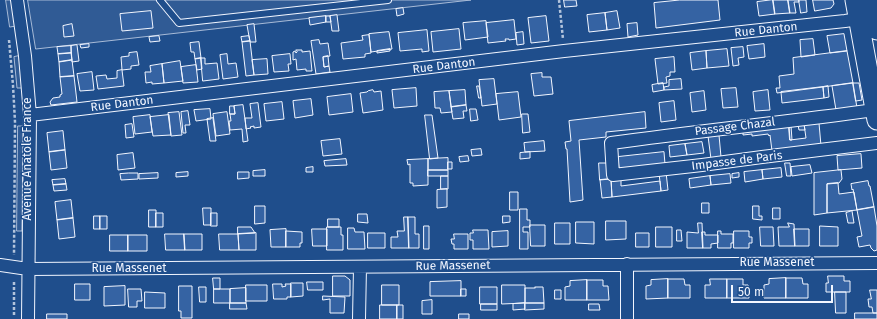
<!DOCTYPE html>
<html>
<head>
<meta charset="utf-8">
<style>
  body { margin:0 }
  #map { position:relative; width:877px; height:319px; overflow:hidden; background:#1f4e8c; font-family:"Fira Sans",sans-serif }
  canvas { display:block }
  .scale { position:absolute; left:731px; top:285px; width:102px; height:18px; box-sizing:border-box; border:2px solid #f2f6ff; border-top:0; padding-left:5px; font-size:12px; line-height:14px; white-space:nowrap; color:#f2f6ff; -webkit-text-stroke:3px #1f4e8c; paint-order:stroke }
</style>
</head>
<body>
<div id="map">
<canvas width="877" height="319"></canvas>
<div class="scale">50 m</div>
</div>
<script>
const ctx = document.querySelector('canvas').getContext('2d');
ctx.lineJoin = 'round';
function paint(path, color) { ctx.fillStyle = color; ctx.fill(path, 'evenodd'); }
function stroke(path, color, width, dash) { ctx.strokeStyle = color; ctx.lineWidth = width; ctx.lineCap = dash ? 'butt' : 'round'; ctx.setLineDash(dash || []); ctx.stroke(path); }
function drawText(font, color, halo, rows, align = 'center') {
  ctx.font = font + ' "Fira Sans",sans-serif'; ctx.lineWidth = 3; ctx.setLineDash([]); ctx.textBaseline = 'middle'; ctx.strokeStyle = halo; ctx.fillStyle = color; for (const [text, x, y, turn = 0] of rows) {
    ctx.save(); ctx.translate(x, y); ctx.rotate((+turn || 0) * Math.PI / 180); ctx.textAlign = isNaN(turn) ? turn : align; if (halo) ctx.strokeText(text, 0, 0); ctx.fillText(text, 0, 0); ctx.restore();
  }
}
const built = new Path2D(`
  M6 0H12L16 26 10 27Z
  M28 0H471L36 49Z
  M19 56 22 88H17L14 57Z
  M18 126H23L22 231H17Z`);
const building = new Path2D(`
  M564 0H576L577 6 565 7Z
  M680 0H718L720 20 656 28 654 3Z
  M773 0 775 14 759 16 757 2Z
  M773 0H788L790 13 775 14Z
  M788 0H799V2H794L796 13H790Z
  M799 0H806L807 12 801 13Z
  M813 0H833L834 4 831 8 815 11Z
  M403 8 404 14 397 16 396 9Z
  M151 11 153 28 122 31 120 14Z
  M617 11 620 28 607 30 605 13Z
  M605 13 607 30 589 32 587 15Z
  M337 15 339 31H332L330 16Z
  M326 16V22L310 25 309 18Z
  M326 16H330L331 22H326Z
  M546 16 549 41 531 43 528 18Z
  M514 20 516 39 509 40V39H505L506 41 488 43 486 23Z
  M486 21 488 37 465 40 463 23Z
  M637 23 638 35 628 37 627 24Z
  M72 24 74 36 64 37 63 26Z
  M254 24 256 42H250L247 25Z
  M459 29 461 49 433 52 431 32Z
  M427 30 429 51 422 52V49L400 51 398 33Z
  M389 32 392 49 371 52 369 34Z
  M523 32 524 44 517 45 516 33Z
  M844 34 847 51 830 53 827 36Z
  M369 35 371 53 365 54V57L343 59 341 43 363 40 362 36Z
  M159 36 160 41 150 42 149 37Z
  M249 36 250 41 242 42 241 37Z
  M813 39 815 55 801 57 800 40Z
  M319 40 320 44 328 43 330 56 323 57 324 67 329 66 330 72 316 74 311 41Z
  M250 41 254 75 246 76 242 42Z
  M199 42 201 58 195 59 194 52H191L190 43Z
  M89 44V47L81 48 80 45Z
  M764 44 765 57 749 59 747 46Z
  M77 45 79 61 72 62 71 46Z
  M71 46V53L58 54 57 47Z
  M743 47 744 57 738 58 739 65 733 66 731 48Z
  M390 49V51L377 53V51Z
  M727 49 729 66 707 68 706 51Z
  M296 50H302V52L310 51 312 71H306V69L297 70 296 59 293 60V52L295 51 296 53 297 52Z
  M706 51 707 68 692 70 690 53Z
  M847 51 853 83 777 93 776 88H780L779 76 794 74 793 58Z
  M137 52 139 65 131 66V69L122 70 121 57 129 56V53Z
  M71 53 72 60 59 62 58 54Z
  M227 54 228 64 236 63 238 77 223 79 220 55Z
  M290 54 291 64H288L289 71 274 72 272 56Z
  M328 56 329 66 324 67 323 57Z
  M674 57 675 72H670V76L666 77 667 83 658 84 655 59Z
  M201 58 202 69 197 70 195 59Z
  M201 58H205V64L217 63 219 79 203 81Z
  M267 59 268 74 254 75 252 60Z
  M72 60 74 76 60 77 59 62Z
  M180 61 183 81 164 83 162 64Z
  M162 64 164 83 152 84V82L146 83 145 72H151L150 66Z
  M196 65 198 82 183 83 181 67Z
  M122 70 124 86 98 89 96 76 106 75 107 79 117 78V71Z
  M92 72 94 90 80 91 77 74Z
  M542 73V77H551L553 94 534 96 531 74Z
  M74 76 77 102 51 105 50 102 53 98 60 97V95L62 94 60 77Z
  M494 79 497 104 482 106 479 80Z
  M681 79 682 89 664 90V87L669 86V80Z
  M663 83 664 90 653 92 652 85Z
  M853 83H859L862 100 856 101Z
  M853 83 857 108 836 110 832 86Z
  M477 86H479L481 98H479Z
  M828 86 829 97 824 98 823 87Z
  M823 87 824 98 782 103 781 92Z
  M416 88 417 106 394 108 392 90Z
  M736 88 738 107 723 108 721 89Z
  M373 90 374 92 381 91 383 110 363 113 360 93 367 92 368 91Z
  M465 90 466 105 451 107 449 91Z
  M768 90 770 110 755 111 753 92Z
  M449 91 452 112 441 113 440 108H435L434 92Z
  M704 91 706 110 692 112 690 93Z
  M518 92 521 117 499 120 496 94Z
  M351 94 353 112 329 115 327 97Z
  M311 99 313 115 295 118 293 101Z
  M674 101 676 120 661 122 659 103Z
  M282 102 284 119 266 121 264 104Z
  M258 103 261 127 254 128V126L250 127 251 128 246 129 245 118H252L250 104Z
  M243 105 248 141 243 142 242 129 230 130 229 121H231L230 114H235L234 106Z
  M466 105 467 111H463L464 118 453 119 451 107Z
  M230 106H234L235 114H230Z
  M210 109 211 119 196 121 194 110Z
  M470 109H476L478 120 471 121Z
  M188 111 190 125H185L186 133H183L181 112Z
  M179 112 182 135 171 136 168 113Z
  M227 112 230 134 216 136 213 114Z
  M645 112 646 128 606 132V137L579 140 583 200 570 202 567 149H566L565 142 571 141 569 121Z
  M522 114H528L530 132 523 133Z
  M150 115 152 132 135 134 133 117Z
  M169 115 171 135 153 136 150 117Z
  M425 115H432L438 158 430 159Z
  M213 118 216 141H210L207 119Z
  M819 123 821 146 772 151 770 135 769 136 768 134 752 136V134L743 135V132L789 126 790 140 806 138 804 124Z
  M132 124 134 137 126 138 125 125Z
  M804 124 805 130H799L798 125Z
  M789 126H791L792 140H790Z
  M63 131 65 150 49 152 47 133Z
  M719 135 721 157 711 159 708 136Z
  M340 139 342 154 323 156 321 141Z
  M544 141 545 151 525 152 524 143Z
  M702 142 704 153 687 155 685 144Z
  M685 144 687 155 670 157 669 146Z
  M481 149 482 155 472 156 471 150Z
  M65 150 67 168 51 170 49 152Z
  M530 152V158L520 159V153Z
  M664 152 665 164 619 169 618 157Z
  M133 153 135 168 118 170 117 155Z
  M861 154 862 168 838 170 837 156Z
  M468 156 469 161 460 162 459 157Z
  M448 158V170H428V159Z
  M346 159 347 165 325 166 324 161Z
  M428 159V185L413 186V183H410V164L408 165 407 160Z
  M448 162H452V169H448Z
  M599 163H609L610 179 600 180Z
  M785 163H790L791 176H787Z
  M810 165 812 173 792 176 791 167Z
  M313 167V172H306V168Z
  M781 168 782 177 763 179 762 170Z
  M265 170V176H253V171Z
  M428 170H448V176H428Z
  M762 170 763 179 745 182 744 172Z
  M841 170 842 179 839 183 827 184V213L814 215V173Z
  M188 172V176L176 177V173Z
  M238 172H249V178L238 179Z
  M666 172 668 190 661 191 659 173Z
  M129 173H138V179L121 180 120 174Z
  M158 173V178L139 179V174Z
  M739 173V177L732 178V174Z
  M730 174 731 183 711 185 710 176Z
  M441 176H448V189H441Z
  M710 176 711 185 690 188 689 179Z
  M621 178V186L660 181 661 191 612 197 611 179Z
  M65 179 66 184 53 185 52 180Z
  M611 179 612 197 602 198 600 180Z
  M868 181 869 186H870L874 207 857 210 853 189 852 190 851 184Z
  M838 183 839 194 854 192 857 210 827 213V184Z
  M66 184 67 190 54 191 53 185Z
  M447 189V207L437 208V190Z
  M510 192H518V210H510Z
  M71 200 73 218 57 220 55 202Z
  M702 203H709V213H702Z
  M255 206H265V223L255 224Z
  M753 206H759V216H762V220L753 219Z
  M874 207 877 226V250L874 251 871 248 870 245 859 247 857 237 862 236 857 210Z
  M203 208H211V225H204Z
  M773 208H780V219H773Z
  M520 209H527V220H530V227H523V232H528V249H520Z
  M149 210H156V227H149Z
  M852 211 854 223H848L846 213Z
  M156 213H163V227H156Z
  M211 213H217V226H211Z
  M358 214H367L368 223 358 222Z
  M94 216H100V229H94Z
  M100 216H107V229H100Z
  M503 216H510V222L503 223Z
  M404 217H408L409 248H391V237H398L397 231H404Z
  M408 217H415V234H419V248H409Z
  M73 218 75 237 59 239 57 220Z
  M328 219H339V227H328Z
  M606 221H626V239L606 240Z
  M576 222H594V244L576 243Z
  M555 223H570V244H555Z
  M698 223H702L703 248H687V232L698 233Z
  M788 223 794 224 795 246H779L778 227H789Z
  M530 225H545V246H531Z
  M424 226H429V249H424Z
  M820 226 838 227V246H820Z
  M238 227H251L255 233 238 234Z
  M327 227H341V235H343V250H327Z
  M656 227H672V247H656Z
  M760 227H773L774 246H761Z
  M348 228H354L355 232H364L365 249H348Z
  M286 229V247H271L270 230Z
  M312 229H327V246H313Z
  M794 229H809V246H795Z
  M473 230H488L489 249H473V240H470V233H473Z
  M677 230H681L682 241H677Z
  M286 231 302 232V243H300V247H286Z
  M508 231V246L492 247V232Z
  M718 231H721V234H733V243H731V248H718Z
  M734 231H749V237H752V243H749V248H734Z
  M702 232H705V235H718V243L711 244V248H703Z
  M256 233V250H239L238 234Z
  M368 233H385V248H368Z
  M636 233H649V247H636Z
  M165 234H184L185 250H166Z
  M184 234H202V250H185Z
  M219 234H238L239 250H220Z
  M454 234H468V249H454V244H452L451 239H454Z
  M110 235H128V251H110Z
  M128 235H147V251H128Z
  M333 276H345L350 280V296H333Z
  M828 276H844V281H850V292H826V283H828Z
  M213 278H220V289H214Z
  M786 278V298H764V285L769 284V279Z
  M786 278H802L803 284H808V298H786Z
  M668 279H684L685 285H690V298H668Z
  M668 279V298L646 299V286L651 285V280Z
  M710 279H727V298H705V285H710Z
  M727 279H743V285H748L749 298H727Z
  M587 280H603V286H608L609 300H587Z
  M587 280V300H565V287L570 286V281Z
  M461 281V296H430V282Z
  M307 282H323V290H308Z
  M291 283H303V296L291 297Z
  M75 284H90V300H75Z
  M273 284H282V287L286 286 285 284H291V297H287V299H274Z
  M246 285H267V301H246Z
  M382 285H399V305H382Z
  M502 285H525V303L502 304Z
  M125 286V305L104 306V287Z
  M179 286H192V318H181V311H179Z
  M199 287H206V302H200Z
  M480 287H497V304H480Z
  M535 287H543L544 303H525V288H535Z
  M246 288V303H230V289Z
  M128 289H141L142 301H137V307H129Z
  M214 289H230V303H214Z
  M461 289H466V296H461Z
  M555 290H561V299H555Z
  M870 290H877V313H873L872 307H869L868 299H871Z
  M145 292 165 293V308H145Z
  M835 292H846V313H836Z
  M323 296 345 297 344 313H330V299L323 300Z
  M432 300V314H422V301Z
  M230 303H246L247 309H230Z
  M525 303V309L513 310V304Z
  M525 303H544V309L525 310Z
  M481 304H497V310H481Z
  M589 304H599L600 310H589Z
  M380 305H397V319H380Z
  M397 305H403V319H397Z
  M855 313H877V319H855Z
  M47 314H67V319H47Z
  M459 314H469V319H459Z`);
const path = new Path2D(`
  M559 0 563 39
  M9 40 13 85 15 122 14 255
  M14 315V280`);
const service = new Path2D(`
  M160 0 179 23 388 0`);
const minor = new Path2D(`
  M17 0 25 56 30 115 28 319
  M875 110C787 122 699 131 611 143L613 175 702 165 762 157 877 143
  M30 115 564 51 845 21 859 19
  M627 264V319
  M0 265 28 269 877 263
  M359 319 360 267`);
const primary = new Path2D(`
  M855 0 877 120
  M872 0 877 30`);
const streetNames = [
  ["Rue Danton",766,30,-6],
  ["Rue Danton",444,66,-7],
  ["Rue Danton",122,104,-7],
  ["Passage Chazal",735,127,-7],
  ["Avenue Anatole France",28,159,-90],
  ["Impasse de Paris",737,161,-7],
  ["Rue Massenet",777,263],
  ["Rue Massenet",453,266,-1],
  ["Rue Massenet",129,269]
];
paint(built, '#305b95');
stroke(built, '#a8bbd7', 1);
paint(building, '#3563a3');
stroke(building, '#f2f6ff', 1);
stroke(service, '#f2f6ff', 8);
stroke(minor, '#f2f6ff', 14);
stroke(primary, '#f2f6ff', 21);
stroke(path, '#b3c4dc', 2.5, [3, 2]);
stroke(service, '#1f4e8c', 6);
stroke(minor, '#1f4e8c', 12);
stroke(primary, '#1f4e8c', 19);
drawText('12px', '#f2f6ff', '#1f4e8c', streetNames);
</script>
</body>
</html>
